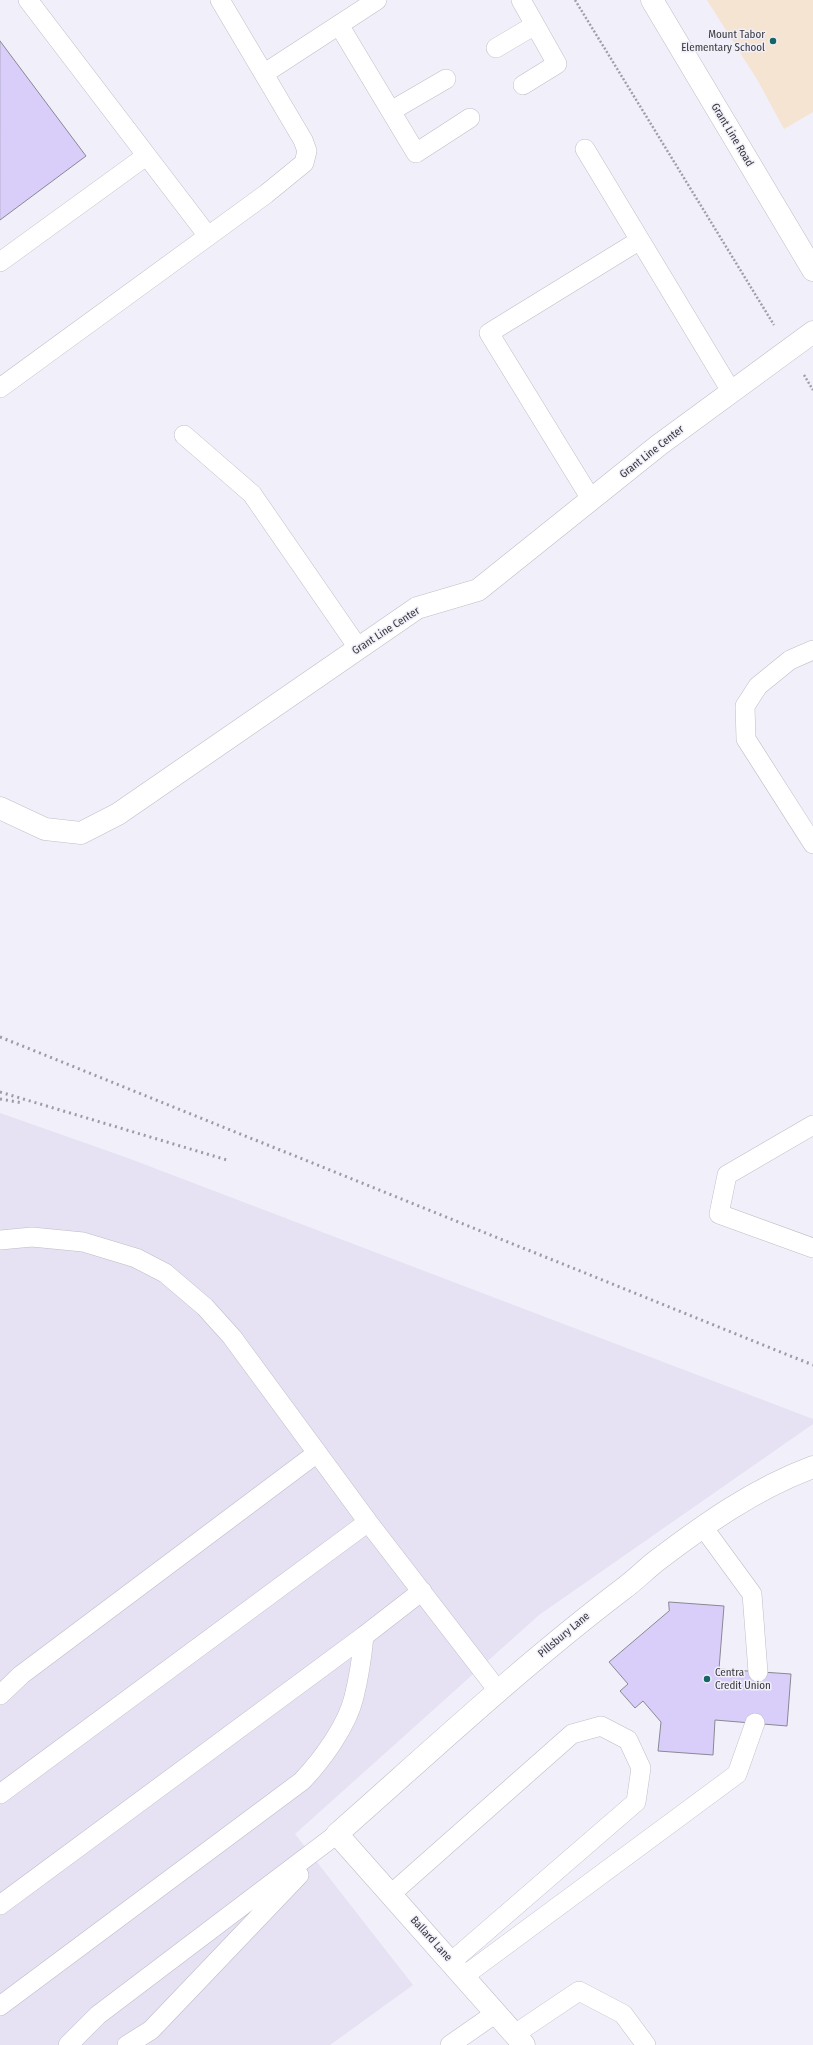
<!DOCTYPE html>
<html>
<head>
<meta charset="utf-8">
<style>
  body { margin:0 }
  canvas { display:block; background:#f1eff9 }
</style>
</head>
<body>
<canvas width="813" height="2045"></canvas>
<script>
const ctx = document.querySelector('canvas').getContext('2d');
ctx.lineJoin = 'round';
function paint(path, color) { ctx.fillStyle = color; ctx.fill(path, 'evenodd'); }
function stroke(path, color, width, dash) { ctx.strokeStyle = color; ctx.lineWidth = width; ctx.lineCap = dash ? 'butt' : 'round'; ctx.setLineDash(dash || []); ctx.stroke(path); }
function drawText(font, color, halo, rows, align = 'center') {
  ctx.font = font + ' "Fira Sans Condensed",sans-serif'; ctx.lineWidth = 3; ctx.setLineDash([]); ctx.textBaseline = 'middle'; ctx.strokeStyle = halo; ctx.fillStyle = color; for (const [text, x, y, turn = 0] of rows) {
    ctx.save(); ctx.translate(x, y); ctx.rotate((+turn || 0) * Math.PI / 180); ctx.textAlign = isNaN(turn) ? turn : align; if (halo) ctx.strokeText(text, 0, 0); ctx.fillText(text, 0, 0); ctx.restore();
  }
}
const built = new Path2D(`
  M0 1113 125 1157 813 1419V1424L539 1615 295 1834 413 1985 330 2045H0Z`);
const education = new Path2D(`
  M707 0H813V112L784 129 758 81Z`);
const building = new Path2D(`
  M0 41 86 156 0 220Z
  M669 1602 724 1606 719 1669 791 1674 787 1726 715 1720 713 1755 658 1751 661 1722 643 1701 635 1708 620 1691 628 1684 609 1662 669 1611Z`);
const path = new Path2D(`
  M575 0 774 325
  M804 375 813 390`);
const service = new Path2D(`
  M28 0 208 236
  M521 0 557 64 523 85
  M339 25 416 153 470 118
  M496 48 535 25
  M265 73 377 0
  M391 111 446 79
  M585 149 731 391
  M0 262 146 156
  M0 388 266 194 304 163 307 151 303 140 220 0
  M184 435 252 494 359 649
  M591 499 489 333 640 240
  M813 650 790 660 758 686 745 706 746 739 813 844
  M813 1125 727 1175 719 1214 813 1248
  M0 1240 32 1237 83 1242 136 1258 165 1273 205 1307 232 1337 368 1522 499 1692
  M703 1527 752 1594 758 1672
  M0 1695 21 1675 317 1453
  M0 1794 368 1522
  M391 1894 572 1734 601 1726 628 1740 641 1768 636 1802 451 1962
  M0 1905 364 1636
  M464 1976 737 1774 755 1723
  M0 2006 302 1781C322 1760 347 1726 354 1697 359 1677 362 1656 364 1636L422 1591
  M515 2034 579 1991 623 2014 646 2045
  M68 2045 98 2015 337 1834
  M127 2045 151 2030 299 1875
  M450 2045 496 2013`);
const minor = new Path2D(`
  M0 808 45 829 81 833 118 814 417 608 478 590 659 445 813 332
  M524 2045 337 1834C431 1751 523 1665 623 1589 634 1581 644 1571 655 1562 705 1524 754 1489 813 1467`);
const secondary = new Path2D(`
  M652 0 813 270`);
const rail = new Path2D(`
  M0 1037 813 1365
  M0 1092 227 1160
  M0 1099 23 1103`);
const markers = [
  [773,41,4,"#166566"],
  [707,1679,4,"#166566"]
];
const poiNames = [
  ["Mount Tabor",765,35],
  ["Elementary School",765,48],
  ["Centra",715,1673,"left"],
  ["Credit Union",715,1686,"left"]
];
const streetNames = [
  ["Grant Line Road",732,135,59],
  ["Grant Line Center",652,452,-38],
  ["Grant Line Center",386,631,-33],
  ["Pillsbury Lane",564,1635,-40],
  ["Ballard Lane",431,1939,48]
];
paint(built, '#e6e1f3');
paint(education, '#f4e4d1');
paint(building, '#d9cefa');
stroke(building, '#8a8891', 1);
stroke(service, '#bfbdc7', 20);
stroke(minor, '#bfbdc7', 23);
stroke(secondary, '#bfbdc7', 23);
stroke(path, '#a09ea6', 2.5, [2, 2]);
stroke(service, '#fff', 19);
stroke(minor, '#fff', 22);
stroke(secondary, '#fff', 22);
stroke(rail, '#9d9ba3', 3, [2, 4]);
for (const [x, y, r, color] of markers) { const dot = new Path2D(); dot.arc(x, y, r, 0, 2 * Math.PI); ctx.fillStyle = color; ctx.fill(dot); stroke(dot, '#f1eff9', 1.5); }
drawText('11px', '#39383c', '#f1eff9', poiNames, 'right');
drawText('11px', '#39383c', '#f1eff9', streetNames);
</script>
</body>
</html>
